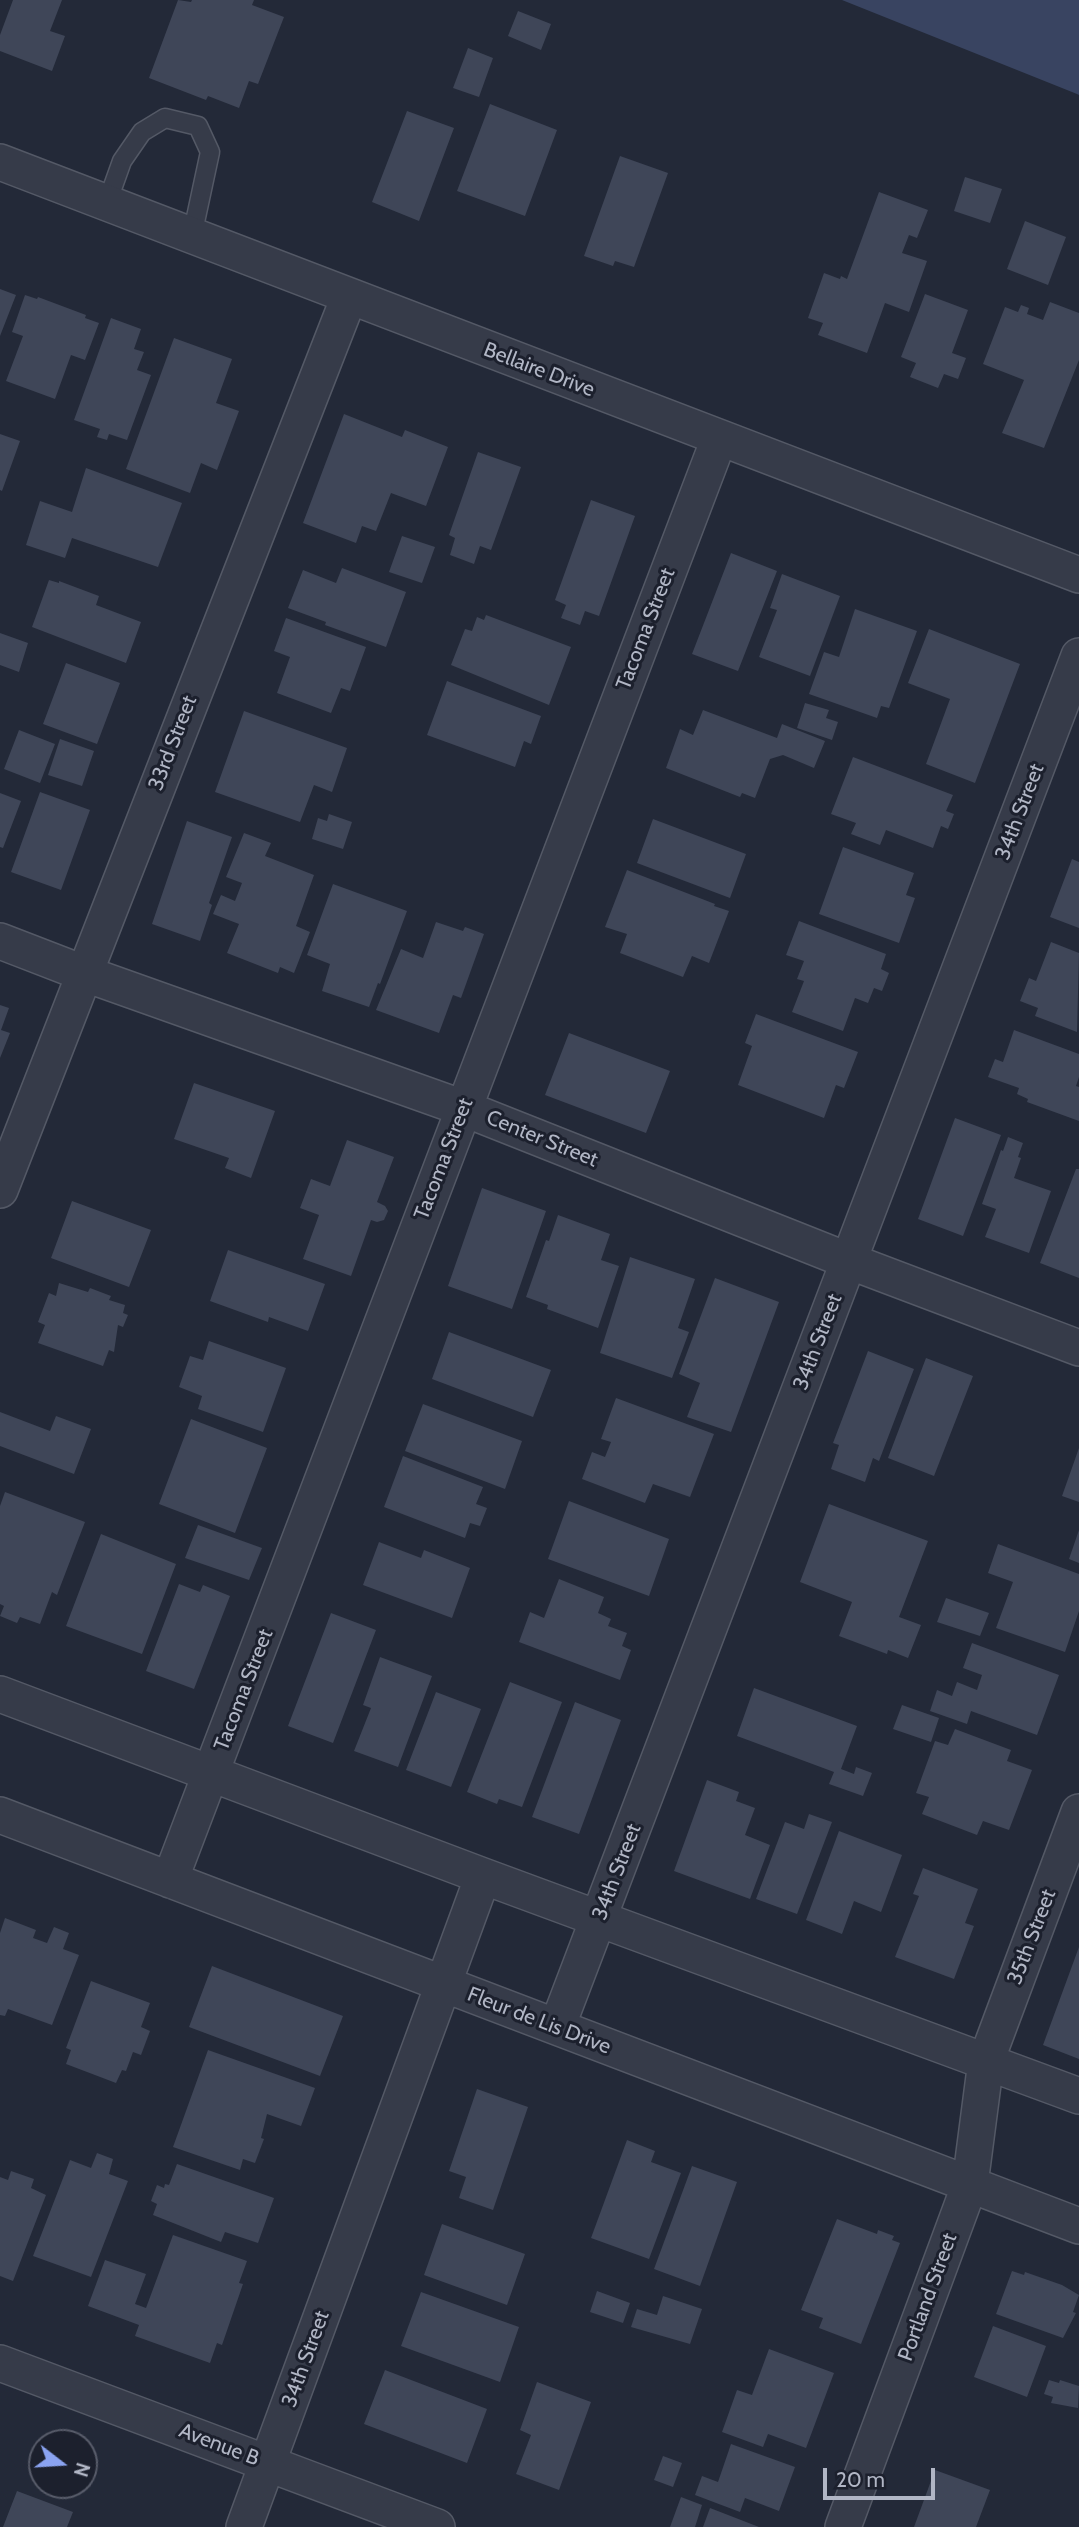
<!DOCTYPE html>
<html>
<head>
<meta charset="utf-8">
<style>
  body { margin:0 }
  #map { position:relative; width:1079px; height:2527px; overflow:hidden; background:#232938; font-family:Cabin,sans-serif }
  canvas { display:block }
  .north { position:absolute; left:28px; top:2429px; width:70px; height:70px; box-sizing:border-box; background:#1c202d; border:2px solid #585c6a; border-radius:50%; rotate:107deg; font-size:19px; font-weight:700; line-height:28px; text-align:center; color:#b1b6c5 }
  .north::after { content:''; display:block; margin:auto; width:24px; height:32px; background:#8aa3f1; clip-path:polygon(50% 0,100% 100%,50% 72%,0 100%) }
  .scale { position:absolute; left:823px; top:2468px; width:112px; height:32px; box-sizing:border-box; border:4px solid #b1b6c5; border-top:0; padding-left:9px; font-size:21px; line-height:24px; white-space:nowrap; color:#b1b6c5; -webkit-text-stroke:5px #1c202d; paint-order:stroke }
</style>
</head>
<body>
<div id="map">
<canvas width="1079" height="2527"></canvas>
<div class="north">N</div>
<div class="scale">20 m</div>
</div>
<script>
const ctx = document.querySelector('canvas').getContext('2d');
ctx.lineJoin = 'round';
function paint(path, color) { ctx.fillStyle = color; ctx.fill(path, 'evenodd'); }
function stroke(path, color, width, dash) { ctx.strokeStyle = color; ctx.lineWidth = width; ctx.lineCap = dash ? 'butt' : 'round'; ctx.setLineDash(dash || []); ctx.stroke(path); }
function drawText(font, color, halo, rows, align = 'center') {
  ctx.font = font + ' Cabin,sans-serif'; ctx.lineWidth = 6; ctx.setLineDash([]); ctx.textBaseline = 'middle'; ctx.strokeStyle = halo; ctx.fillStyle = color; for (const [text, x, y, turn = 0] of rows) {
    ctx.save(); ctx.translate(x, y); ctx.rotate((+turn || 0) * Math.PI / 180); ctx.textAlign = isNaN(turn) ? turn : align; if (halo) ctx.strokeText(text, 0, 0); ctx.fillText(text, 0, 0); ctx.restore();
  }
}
const water = new Path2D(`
  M842 0H1079V95L1077 94Z`);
const building = new Path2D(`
  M13 0H62L50 31 65 36 52 71 0 51V35Z
  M178 0 191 2 192 0H254L252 5 284 17 258 84 249 81 239 108 208 96 206 100 149 78Z
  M518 11 551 24 541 50 508 36Z
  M468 48 493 58 479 97 453 88Z
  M490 104 557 130 525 216 457 191Z
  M407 111 454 128 419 221 372 202Z
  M620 156 668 173 634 267 615 261 613 266 584 256Z
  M965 177 1002 189 990 223 954 211Z
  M879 192 928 210 917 238 909 235 902 253 927 261 909 312 885 303 867 353 818 335 823 323 808 318 824 273 840 279 841 276 847 279Z
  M1025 221 1066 237 1048 285 1007 269Z
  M0 289 16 295 0 336Z
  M925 294 968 310 952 353 966 358 958 379 944 374 938 388 910 377 916 363 901 357Z
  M25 295 37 299 38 297 86 315 85 318 99 323 85 360 71 355 55 399 6 381 23 336 12 332Z
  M1050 302 1079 313V360L1044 448 1002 433 1024 380 983 364 1005 307 1018 312 1021 305 1029 308 1027 314 1043 320Z
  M111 318 141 329 134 349 144 352 137 370 151 375 127 440 109 434 107 440 97 437 100 429 74 420Z
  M174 338 232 359 216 403 239 411 217 470 201 463 190 493 126 469Z
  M344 414 402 437 405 430 448 447 426 506 391 493 376 531 362 526 356 543 303 523Z
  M0 434 20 441 2 491 0 490Z
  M478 452 521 467 491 550 480 546 474 564 450 555 455 538 449 535Z
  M86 468 182 503 158 567 72 538 65 558 26 545 40 501 72 512Z
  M591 500 635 516 599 616 585 611 580 625 561 618 566 605 555 600Z
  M402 536 435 547 422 583 389 572Z
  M731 553 777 571 738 671 692 654Z
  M342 568 406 592 386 647 325 625 326 622 288 608 303 570 336 583Z
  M782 574 840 596 810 676 759 657 777 610 770 608Z
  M49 580 59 583V581L99 596 96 605 141 622 126 663 32 627Z
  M855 609 917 631 889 708 881 706 877 718 809 694 824 652 839 657Z
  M486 615 571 647 549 705 451 665 465 629 472 631 477 617 484 620Z
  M286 618 366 647 350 691 341 688 331 713 277 693 290 657 274 651Z
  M929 629 1020 664 975 783 926 764 950 699 908 683Z
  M0 633 28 643 19 672 0 665Z
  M66 663 120 683 97 744 43 724Z
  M447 681 541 716 531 744 524 741 515 767 427 735Z
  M805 703 829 710 826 718 838 722 832 740 797 728Z
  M703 710 777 738 782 724 825 741 814 768 783 755 770 759 755 798 742 793 740 797 666 768 680 729 693 735Z
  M244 711 347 748 332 792 314 785 300 822 215 792Z
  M19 730 55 744 40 783 4 769Z
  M60 739 94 751 82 786 48 775Z
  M853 757 953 795 946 811 954 814 948 829 941 826 933 848 886 830 880 845 851 834 856 823 831 814Z
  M40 792 90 810 61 890 11 872Z
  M0 793 21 801 3 848 0 847Z
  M329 814 352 822 343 849 312 839 318 818 327 821Z
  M653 819 746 854 730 898 637 863Z
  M187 821 232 837 209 903 212 905 200 941 152 924Z
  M244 833 271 843 265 856 314 875 296 926 310 932 294 973 280 967 278 973 227 953 239 924 213 914 221 895 235 901 242 883 226 877Z
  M843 847 914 873 906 895 915 898 899 943 819 914Z
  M1072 859 1079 862V928L1050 917Z
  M627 870 715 904 714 906 729 911 709 963 692 956 683 977 620 953 627 934 605 927Z
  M333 884 407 911 380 984 378 983 369 1007 322 991 330 964 307 955Z
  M799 921 886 954 881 969 889 973 882 991 874 988 868 1003 855 998 843 1031 792 1012 804 981 797 979 804 961 786 955Z
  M436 922 463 931 465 927 484 934 461 998 453 995 439 1033 376 1010 401 949 423 958Z
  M1051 942 1079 953 1077 1032 1035 1016 1038 1008 1020 1001 1029 978 1036 981Z
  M0 1005 9 1008 1 1030 10 1033 0 1058Z
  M756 1014 858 1052 844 1088 836 1085 824 1118 738 1085 752 1046 745 1043Z
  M1014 1030 1079 1054V1077L1076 1086 1079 1087V1121L1027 1102 1028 1099 1017 1094 1019 1088 988 1077 995 1059 1003 1062Z
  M569 1033 670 1071 646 1133 545 1095Z
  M194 1083 275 1111 251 1178 225 1168 229 1158 174 1139Z
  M955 1118 1001 1135 963 1236 918 1219Z
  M1008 1137 1023 1143 1018 1157 1021 1158 1014 1178 1051 1191 1029 1253 985 1237 996 1209 982 1204 1001 1150 1003 1151Z
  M347 1140 394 1157 377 1202 385 1206 388 1211 384 1220 377 1222 371 1220 351 1276 303 1259 319 1215 300 1208 311 1179 330 1186Z
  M1076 1169H1079V1278L1040 1263Z
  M482 1188 546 1211 512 1309 448 1286Z
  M72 1201 151 1230 129 1287 51 1258Z
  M558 1215 610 1234 601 1260 619 1266 598 1328 547 1309 548 1305 526 1297 546 1240 549 1241Z
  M228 1250 325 1284 308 1331 269 1317 268 1322 210 1301Z
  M630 1257 695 1279 678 1328 689 1332 672 1378 600 1353Z
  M715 1278 779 1302 731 1432 687 1417 700 1383 679 1374Z
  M59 1283 88 1292 90 1288 111 1296 109 1300 125 1305 123 1313 128 1315 123 1327 118 1325 114 1352 109 1350 103 1366 38 1343 45 1325 38 1322 49 1293 56 1296Z
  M449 1332 551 1370 533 1417 432 1379Z
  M209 1341 286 1368 263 1432 198 1409 202 1396 179 1387 190 1356 203 1360Z
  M868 1351 914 1369 879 1461 873 1458 865 1482 831 1469 839 1445 833 1443Z
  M926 1358 973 1376 934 1476 888 1458Z
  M616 1398 714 1434 690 1497 653 1484 645 1503 582 1479 592 1452 605 1457 611 1442 601 1439Z
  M423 1404 522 1441 505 1489 405 1451Z
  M0 1412 50 1431 56 1416 91 1429 74 1474 0 1446Z
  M191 1419 267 1448 235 1533 159 1504Z
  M1079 1448V1502L1062 1496Z
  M403 1456 483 1487 476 1504 487 1508 480 1526 470 1523 465 1538 384 1507Z
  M5 1492 85 1522 57 1595 52 1592 40 1624 20 1617 17 1623 0 1616 4 1606 0 1604V1506Z
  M569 1501 669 1539 649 1596 548 1559Z
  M829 1504 928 1541 899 1617 921 1625 908 1658 888 1650 887 1654 839 1636 852 1602 800 1582Z
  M198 1525 262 1548 249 1580 185 1558Z
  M1079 1530V1563L1069 1559Z
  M101 1534 176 1564 142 1654 66 1626Z
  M379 1542 421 1558 424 1550 470 1568 452 1618 363 1585Z
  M998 1544 1079 1574V1611L1065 1652 996 1628 1013 1582 988 1573Z
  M559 1579 604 1597 598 1613 611 1619 608 1626 627 1633 622 1646 631 1650 620 1680 519 1642 530 1612 544 1618Z
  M179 1584 200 1592 203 1585 230 1596 194 1689 146 1671Z
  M946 1598 989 1613 980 1636 937 1622Z
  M331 1613 376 1630 333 1743 288 1726Z
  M972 1643 1059 1675 1037 1735 971 1711 967 1724 930 1711 937 1690 952 1696 957 1682 977 1690 982 1675 963 1668Z
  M380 1657 432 1676 398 1767 354 1751 371 1708 363 1705Z
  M510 1682 562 1702 522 1807 499 1799 497 1804 467 1792Z
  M754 1688 857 1726 841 1769 854 1774 856 1767 872 1773 863 1796 829 1784 834 1772 737 1736Z
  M436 1692 481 1709 451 1787 406 1770Z
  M575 1702 621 1720 579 1834 532 1817Z
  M902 1705 939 1718 931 1742 893 1729Z
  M955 1729 1011 1750 1007 1761 1032 1770 1009 1830 983 1821 977 1835 922 1814 929 1797 916 1793 935 1741 948 1745Z
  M707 1780 739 1792 736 1801 755 1808 745 1835 770 1845 750 1899 674 1871Z
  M809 1814 832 1822 797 1914 756 1899 785 1822 804 1829Z
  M839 1831 902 1855 881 1912 854 1901 842 1934 806 1920Z
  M923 1868 978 1889 965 1923 974 1926 954 1979 895 1957 919 1896 913 1894Z
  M5 1918 36 1930 33 1938 47 1943 54 1927 69 1933 63 1949 79 1955 52 2025 8 2009 5 2016 0 2015V1933Z
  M1079 1947V2059L1043 2045Z
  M212 1966 343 2016 320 2076 189 2027Z
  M91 1981 150 2003 141 2027 150 2031 141 2055 133 2052 126 2071 122 2070 116 2083 66 2064 71 2050 66 2048Z
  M208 2050 315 2088 301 2126 267 2114 261 2138 264 2139 255 2163 243 2159 240 2170 173 2147Z
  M477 2089 528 2107 493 2210 459 2198 466 2177 449 2171Z
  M627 2140 655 2151 651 2162 681 2173 649 2259 591 2238Z
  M97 2153 113 2159 109 2174 128 2181 91 2277 33 2256 70 2160 91 2168Z
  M177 2164 274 2198 258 2243 225 2232 221 2242 153 2215 157 2204 151 2201 157 2185 164 2188 165 2184 169 2185Z
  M692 2166 737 2182 700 2286 654 2269Z
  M11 2171 34 2179 31 2188 46 2195 13 2281 0 2276V2177L8 2180Z
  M837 2219 877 2234 878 2230 894 2236 892 2240 900 2243 861 2344 819 2328 823 2318 801 2310Z
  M442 2224 525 2254 507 2305 424 2275Z
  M173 2235 247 2261 239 2283 243 2284 222 2345 217 2343 210 2363 135 2336 139 2325 88 2306 105 2260 146 2274 135 2304 146 2308Z
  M1012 2271 1024 2275 1025 2272 1062 2285 1079 2295 1073 2312 1076 2313 1063 2338 996 2314Z
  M597 2291 630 2303 623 2323 590 2312Z
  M421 2292 519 2327 500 2382 401 2346Z
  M663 2296 702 2309 690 2344 631 2327 637 2309 657 2315Z
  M993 2326 1046 2346 1027 2397 974 2377Z
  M769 2349 834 2373 806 2448 768 2434 763 2447 722 2432 737 2390 752 2395Z
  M385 2370 487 2409 467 2463 364 2424Z
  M1049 2380 1059 2383 1060 2380 1079 2386 1078 2408 1051 2403 1053 2397 1044 2394Z
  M537 2382 591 2402 559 2490 516 2474 531 2435 520 2430Z
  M731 2444 795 2467 779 2511 745 2498 740 2512 695 2495 702 2476 718 2482Z
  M663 2456 682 2463 673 2487 654 2480Z
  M935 2470 990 2490 976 2527H914Z
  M17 2491 73 2512 67 2527H3Z
  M681 2497 702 2505 695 2527H670Z
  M710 2508 759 2527H703Z`);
const lane = new Path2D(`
  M107 203 122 161 142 132 165 118 198 126 210 152 192 236`);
const street = new Path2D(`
  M0 162 1079 575
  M0 941 83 973 463 1108 849 1261 1079 1348
  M0 1190 349 297
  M0 1694 483 1876 1079 2096
  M0 1815 1079 2226
  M170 1880 719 439
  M557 2027 1079 656
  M0 2363 437 2527
  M244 2527 483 1876
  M843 2527 970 2184 986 2061 1079 1812`);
const streetNames = [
  ["Bellaire Drive",539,370,21],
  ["Tacoma Street",646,629,-69],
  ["33rd Street",173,743,-69],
  ["34th Street",1020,812,-69],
  ["Center Street",542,1139,22],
  ["Tacoma Street",444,1159,-69],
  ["34th Street",818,1342,-69],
  ["Tacoma Street",244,1690,-69],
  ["34th Street",617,1872,-69],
  ["35th Street",1032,1937,-69],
  ["Fleur de Lis Drive",539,2021,21],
  ["Portland Street",928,2297,-70],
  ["34th Street",306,2359,-70],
  ["Avenue B",219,2445,21]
];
paint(water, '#394461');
paint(building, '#3f4658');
stroke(lane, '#545966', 21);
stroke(street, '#545966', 38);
stroke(lane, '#363b49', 18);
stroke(street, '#363b49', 35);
drawText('21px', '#b1b6c5', '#1c202d', streetNames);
</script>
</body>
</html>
